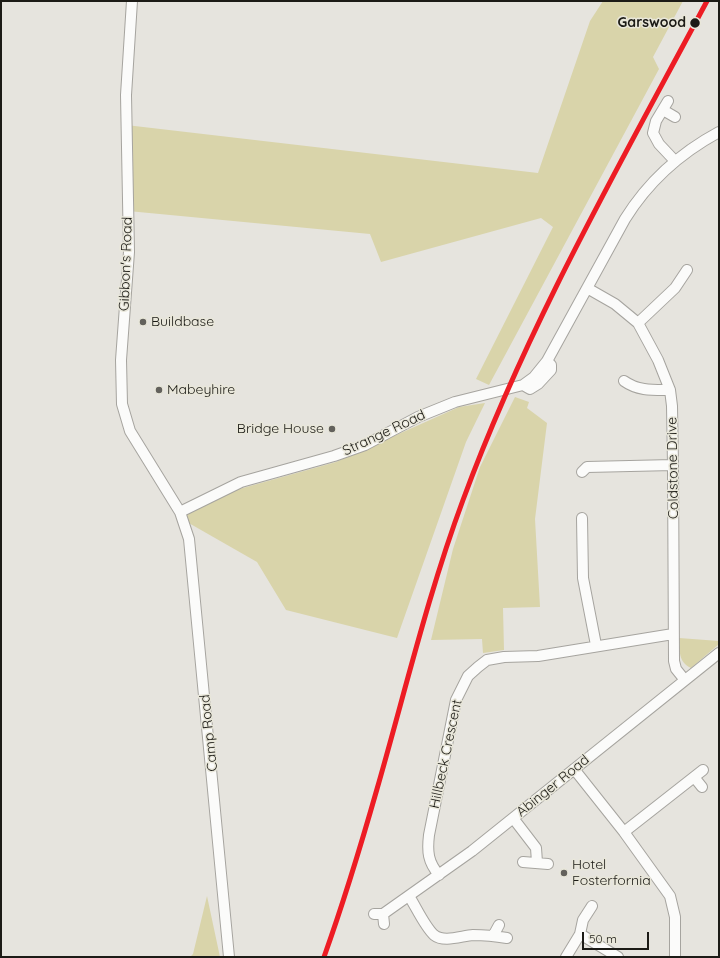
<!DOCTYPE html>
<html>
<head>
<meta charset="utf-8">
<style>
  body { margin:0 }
  #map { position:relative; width:720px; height:958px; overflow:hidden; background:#e6e4de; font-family:Quicksand,sans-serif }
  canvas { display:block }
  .frame { position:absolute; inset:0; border:2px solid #1c1b16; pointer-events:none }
  .scale { position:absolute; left:582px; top:932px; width:67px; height:18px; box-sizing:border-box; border:2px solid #1c1b16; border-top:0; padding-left:5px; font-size:12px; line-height:14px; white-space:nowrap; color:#1c1b16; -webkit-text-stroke:3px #e9e7da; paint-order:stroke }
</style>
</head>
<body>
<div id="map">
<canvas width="720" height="958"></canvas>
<div class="frame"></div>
<div class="scale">50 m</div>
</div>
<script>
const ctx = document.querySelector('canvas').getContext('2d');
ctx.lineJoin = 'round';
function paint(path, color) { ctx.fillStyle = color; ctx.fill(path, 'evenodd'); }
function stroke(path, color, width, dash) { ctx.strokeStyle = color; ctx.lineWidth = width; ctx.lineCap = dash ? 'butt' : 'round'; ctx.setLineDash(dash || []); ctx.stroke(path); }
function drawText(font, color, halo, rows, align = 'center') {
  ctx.font = font + ' Quicksand,sans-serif'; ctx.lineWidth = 3; ctx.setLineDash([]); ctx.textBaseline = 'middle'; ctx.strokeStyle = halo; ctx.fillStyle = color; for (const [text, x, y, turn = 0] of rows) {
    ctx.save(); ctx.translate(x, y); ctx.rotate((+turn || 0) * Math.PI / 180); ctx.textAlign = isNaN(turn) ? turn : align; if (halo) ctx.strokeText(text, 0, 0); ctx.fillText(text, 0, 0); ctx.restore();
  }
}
const green = new Path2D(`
  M603 1H683L653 57 659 69 489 385 476 379 553 227 541 218 381 262 370 234 128 211 126 125 538 173 590 21Z
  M515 397 529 402 527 408 547 423 535 519 540 607 503 608 504 650 483 653 482 639 431 640 453 549 480 467Z
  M485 403 466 442 397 638 286 610 257 562 180 518 225 493 336 462 459 407Z
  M679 638 719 641V644L691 668C678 662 680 651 679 638Z
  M207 896 220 957H190L193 954Z`);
const street = new Path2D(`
  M132 1 126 95 129 252 121 360 122 404 130 431 180 512 189 539 229 957
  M668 101 656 121 653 133 659 144 675 161
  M663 110 675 117
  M587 288 615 304 638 323 658 360 670 390 672 406 673 465 674 661 676 669 684 679
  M638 323 675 288 687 270
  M624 381C638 391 653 390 670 390
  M523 385 530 389 538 384 551 370V365L547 361
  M582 472 587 467 673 465
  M180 512 241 482 334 456 365 445 418 417 455 402 523 385 534 377 547 361 625 219C648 182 680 153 719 132
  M582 518 583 578 596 645
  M574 769 624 832 670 896 675 917V957
  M694 777 702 787
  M513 818 536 848 537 862
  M624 832 703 770
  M523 862 548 864
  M439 875C428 862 427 852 429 835L456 700 468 676 478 667 487 660 504 657 538 656 673 634
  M409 896C416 907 425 927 434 935 444 943 461 936 473 935 484 935 495 936 507 938
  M374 914H383L384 924
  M383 914 472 851 719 653
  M580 934 618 957
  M493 936 499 925
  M566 957 580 934 583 920 592 906`);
const rail1 = new Path2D(`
  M324 957C344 901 361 845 377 789 405 692 428 594 463 500 527 326 620 164 707 1`);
const markers = [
  [695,23,5.5,"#1c1b16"],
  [143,322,4,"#63615c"],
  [159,390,4,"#63615c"],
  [332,429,4,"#63615c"],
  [564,873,4,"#63615c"]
];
const stopNames = [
  ["Garswood",686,23]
];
const streetNames = [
  ["Gibbon's Road",126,264,-88],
  ["Strange Road",384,433,-25],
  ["Coldstone Drive",673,468,-91],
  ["Camp Road",209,733,-96],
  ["Hillbeck Crescent",446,754,-78],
  ["Abinger Road",553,786,-39]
];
const poiNames = [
  ["Buildbase",151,322],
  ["Mabeyhire",167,390],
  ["Bridge House",324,429,"right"],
  ["Hotel",572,865],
  ["Fosterfornia",572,881]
];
paint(green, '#d9d4aa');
stroke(street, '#a6a49f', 12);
stroke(street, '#fbfbfa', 10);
stroke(rail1, '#ed1c24', 5);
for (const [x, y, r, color] of markers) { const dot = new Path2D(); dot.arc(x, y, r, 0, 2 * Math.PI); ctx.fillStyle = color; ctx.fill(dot); stroke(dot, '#e9e7da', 1.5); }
drawText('bold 14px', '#1c1b16', '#e9e7da', stopNames, 'right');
drawText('14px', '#1c1b16', '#e9e7da', streetNames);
drawText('14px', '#1c1b16', '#e9e7da', poiNames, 'left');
</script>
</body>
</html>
